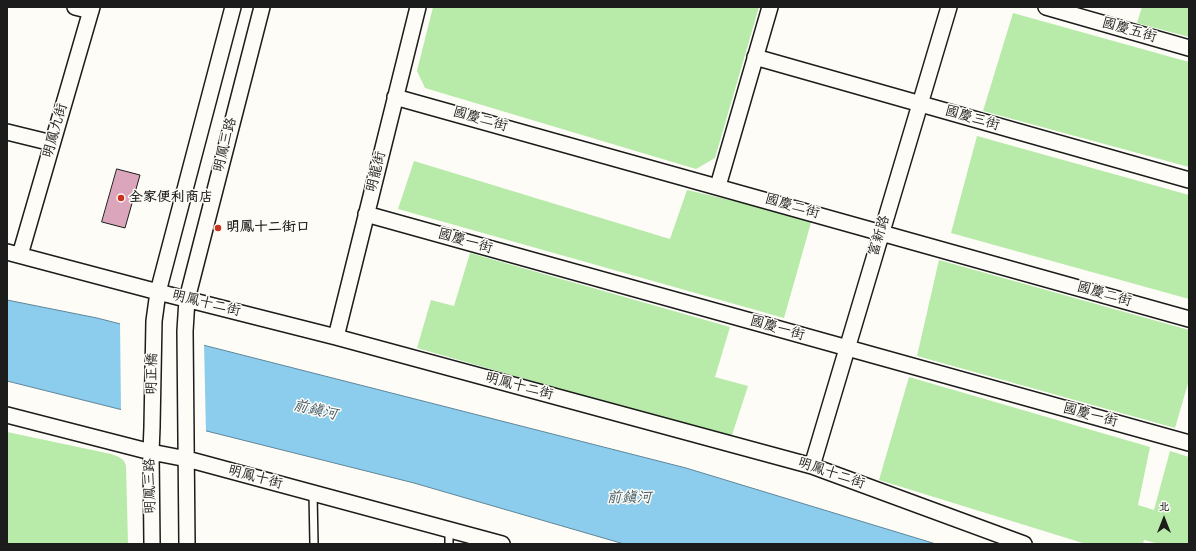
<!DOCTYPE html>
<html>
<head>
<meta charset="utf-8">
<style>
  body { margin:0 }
  #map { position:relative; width:1196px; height:551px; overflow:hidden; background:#fdfcf7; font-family:Mynerve,"LXGW WenKai TC",sans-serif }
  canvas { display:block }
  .frame { position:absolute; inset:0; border:8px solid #1c1c1c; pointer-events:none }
  .north { position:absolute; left:1144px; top:499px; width:40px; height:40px; -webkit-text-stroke:3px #fdfcf7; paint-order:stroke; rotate:0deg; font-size:11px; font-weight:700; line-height:16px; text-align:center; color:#1c1c1c }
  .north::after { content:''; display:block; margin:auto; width:14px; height:18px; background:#1c1c1c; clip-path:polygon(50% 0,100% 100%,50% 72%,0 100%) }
</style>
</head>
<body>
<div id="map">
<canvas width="1196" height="551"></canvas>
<div class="frame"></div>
<div class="north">北</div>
</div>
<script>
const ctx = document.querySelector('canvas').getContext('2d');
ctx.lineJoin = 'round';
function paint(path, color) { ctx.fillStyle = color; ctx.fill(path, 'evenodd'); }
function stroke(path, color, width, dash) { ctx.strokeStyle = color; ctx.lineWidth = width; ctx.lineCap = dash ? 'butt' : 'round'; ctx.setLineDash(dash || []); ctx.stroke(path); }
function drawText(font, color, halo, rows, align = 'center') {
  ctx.font = font + ' Mynerve,"LXGW WenKai TC",sans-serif'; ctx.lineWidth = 3; ctx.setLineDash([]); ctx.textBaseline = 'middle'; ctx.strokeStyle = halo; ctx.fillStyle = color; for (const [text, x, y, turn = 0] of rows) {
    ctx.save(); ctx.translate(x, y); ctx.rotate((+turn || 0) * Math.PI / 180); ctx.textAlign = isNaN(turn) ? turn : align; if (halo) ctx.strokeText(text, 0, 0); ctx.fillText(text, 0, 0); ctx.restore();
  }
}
const green = new Path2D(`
  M433 7H759L715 158 696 169 425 88 417 71Z
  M1142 7H1189V37L1137 23Z
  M1013 13 1189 62V167L983 111Z
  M977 136 1189 195V299L951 233Z
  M414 161 670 239 687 190 812 219 784 318 398 209Z
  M470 253 730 327 715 377 748 386 731 438 417 348 431 300 454 306Z
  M939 260 1189 330V380L1175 428 917 356Z
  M909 377 1150 447 1138 505 1154 510 1170 451 1189 457V544H1159L1144 540 1143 544H1086L879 480Z
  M7 432 111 454C119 457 124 458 126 466L128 544H7Z`);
const water = new Path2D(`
  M7 300 97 318 686 468 936 544H624L414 483 7 381Z`);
const pier = new Path2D(`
  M120 322 204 343 206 433 121 411Z`);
const building = new Path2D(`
  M117 169 140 175 125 228 102 222Z`);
const service = new Path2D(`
  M313 493 314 544
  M449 529V544`);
const minor = new Path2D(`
  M75 7 91 11
  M1046 7 1189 48
  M755 57 1189 180
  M395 97 1189 319
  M7 132 52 143
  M718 186 770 7
  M366 214 1189 443
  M7 252 158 292 336 337 812 466 1024 544
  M20 255 92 7
  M336 337 418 7
  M7 415 151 452 187 459 502 544
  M812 466 949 7
  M152 544 151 452 152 427 154 321 158 292 233 7
  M187 544 185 331 187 299 262 7`);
const markers = [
  [121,198,4,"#c8321e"],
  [218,228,4,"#c8321e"]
];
const streetNames = [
  ["國慶五街",1129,31,16],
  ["國慶三街",972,119,16],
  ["國慶二街",480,120,16],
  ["明鳳九街",56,131,-74],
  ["明鳳三路",226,145,-76],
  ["明龍街",377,172,-76],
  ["國慶二街",792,207,16],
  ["富新路",880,236,-73],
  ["國慶一街",465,242,16],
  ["國慶二街",1104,295,16],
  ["明鳳十二街",206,304,14],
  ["國慶一街",777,329,16],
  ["明正橋",153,374,-89],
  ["明鳳十二街",519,387,15],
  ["國慶一街",1090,416,15],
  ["明鳳十二街",831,474,19],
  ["明鳳十街",255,478,15],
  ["明鳳三路",151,486,-91]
];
const poiNames = [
  ["全家便利商店",129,198],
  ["明鳳十二街口",226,228]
];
const waterNames = [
  ["前鎮河",315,411,13],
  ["前鎮河",629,499]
];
paint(green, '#b8eaa9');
paint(water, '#8ccced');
stroke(water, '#5f8699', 1);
paint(pier, '#fdfcf7');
paint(building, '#dba5bb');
stroke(building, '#1c1c1c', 1);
stroke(service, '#1c1c1c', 10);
stroke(minor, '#1c1c1c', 18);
stroke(service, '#fdfcf7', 7);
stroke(minor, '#fdfcf7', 15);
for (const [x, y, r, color] of markers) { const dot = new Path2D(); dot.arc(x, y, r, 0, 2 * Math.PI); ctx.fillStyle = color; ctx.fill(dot); stroke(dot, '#fdfcf7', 1.5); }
drawText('14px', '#1c1c1c', '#fdfcf7', streetNames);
drawText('bold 14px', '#1c1c1c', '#fdfcf7', poiNames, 'left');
drawText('italic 15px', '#435a65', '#fdfcf7', waterNames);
</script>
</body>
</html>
